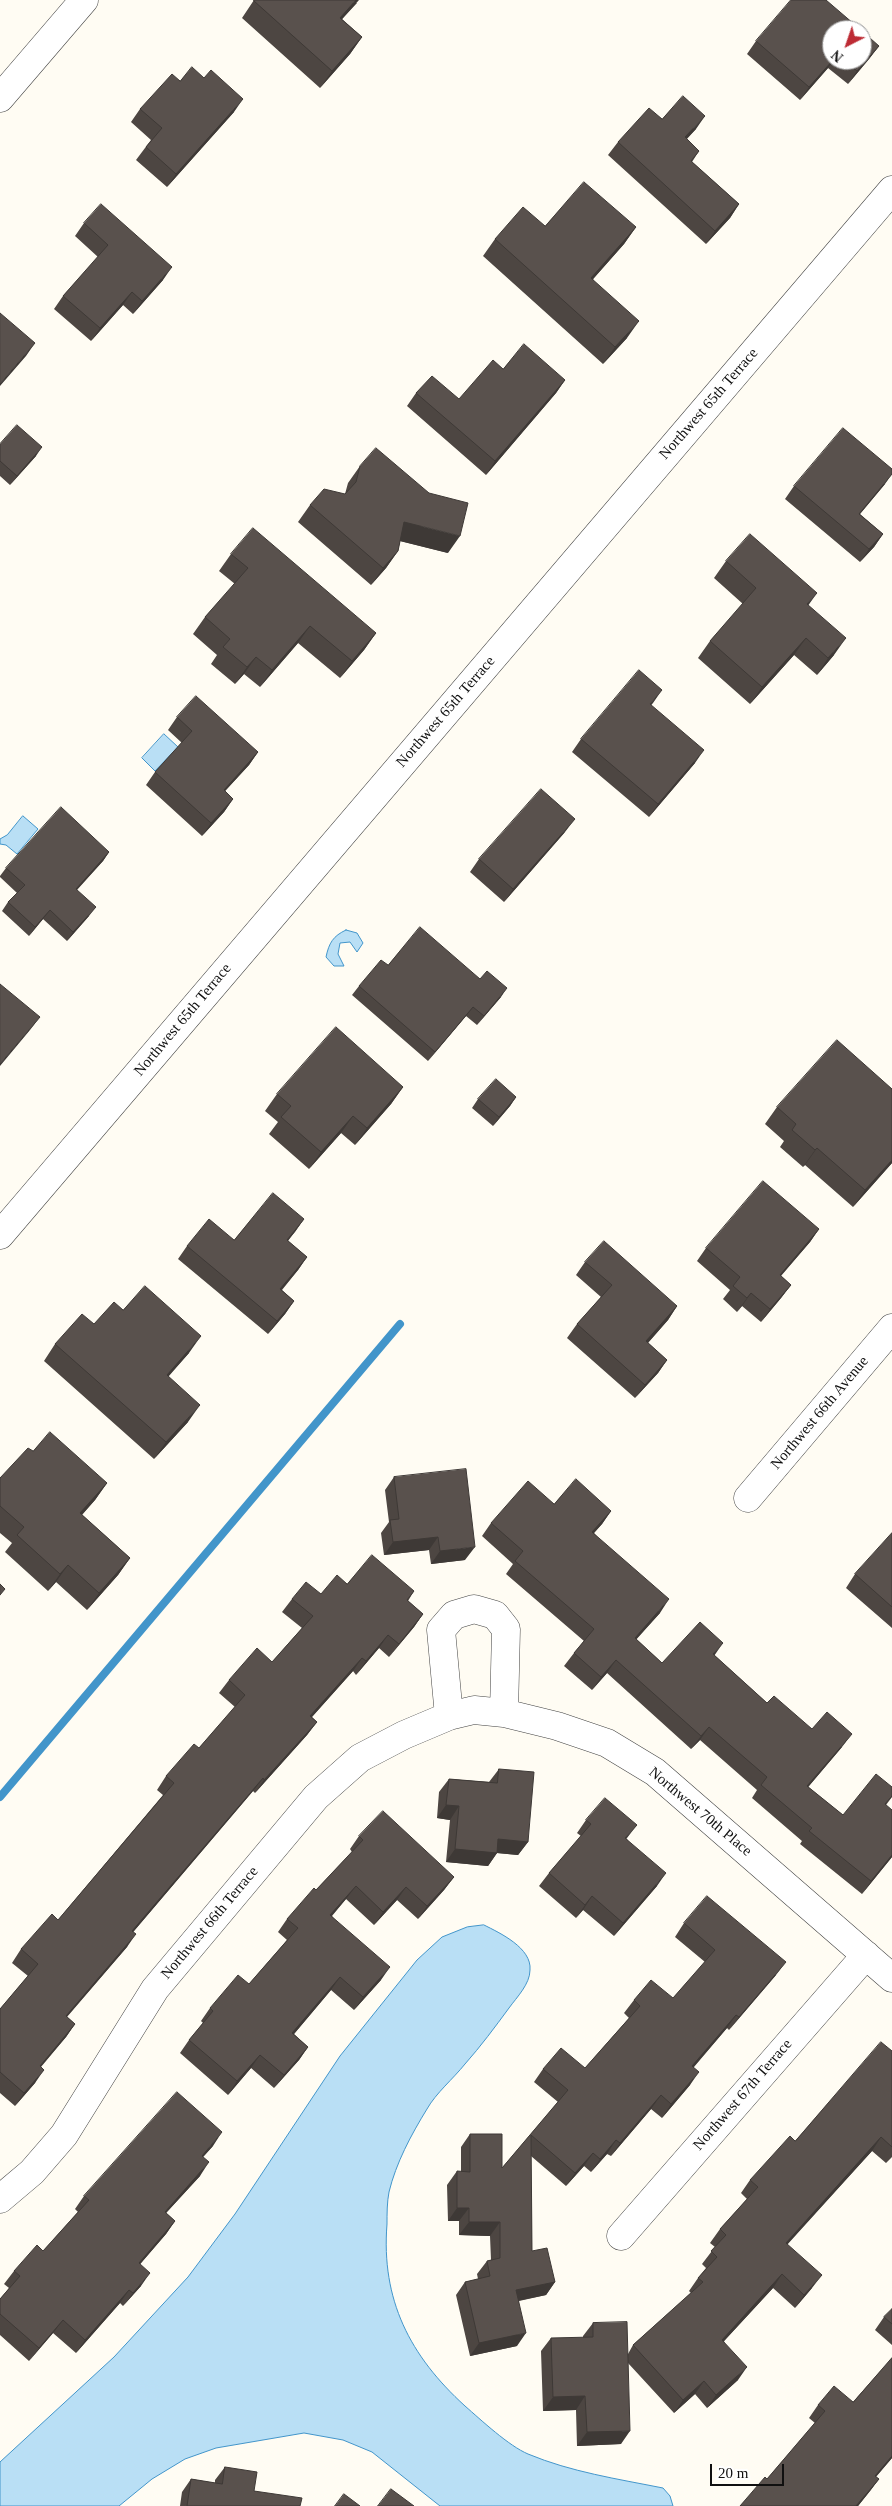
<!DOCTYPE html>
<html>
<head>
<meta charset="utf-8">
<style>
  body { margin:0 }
  #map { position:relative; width:892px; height:2506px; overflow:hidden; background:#fffcf3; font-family:"Times New Roman",serif }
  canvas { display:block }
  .north { position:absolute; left:822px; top:20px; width:50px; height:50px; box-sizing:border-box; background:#fff; border:1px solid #9f9f9f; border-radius:50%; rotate:221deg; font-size:14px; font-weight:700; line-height:20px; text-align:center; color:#101010 }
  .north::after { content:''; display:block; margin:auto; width:18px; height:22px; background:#bd2b34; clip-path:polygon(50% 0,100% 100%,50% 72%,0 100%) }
  .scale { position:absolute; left:710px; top:2464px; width:74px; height:22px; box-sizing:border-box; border:2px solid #101010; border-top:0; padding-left:6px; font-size:15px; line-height:18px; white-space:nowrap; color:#101010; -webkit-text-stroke:4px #fff; paint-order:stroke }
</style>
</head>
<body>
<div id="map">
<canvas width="892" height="2506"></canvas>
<div class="north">N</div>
<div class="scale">20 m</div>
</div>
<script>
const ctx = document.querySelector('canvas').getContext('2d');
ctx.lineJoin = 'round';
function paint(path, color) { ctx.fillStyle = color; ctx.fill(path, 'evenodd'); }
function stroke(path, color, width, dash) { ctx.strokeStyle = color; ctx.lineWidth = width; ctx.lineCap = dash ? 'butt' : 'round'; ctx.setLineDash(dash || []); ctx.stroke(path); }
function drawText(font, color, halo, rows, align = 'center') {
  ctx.font = font + ' "Times New Roman",serif'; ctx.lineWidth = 5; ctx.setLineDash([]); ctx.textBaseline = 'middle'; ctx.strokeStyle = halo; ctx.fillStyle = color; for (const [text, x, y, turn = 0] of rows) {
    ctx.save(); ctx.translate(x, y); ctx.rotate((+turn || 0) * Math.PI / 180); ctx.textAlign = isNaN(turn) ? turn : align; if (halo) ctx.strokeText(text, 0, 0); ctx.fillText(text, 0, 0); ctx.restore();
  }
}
const water = new Path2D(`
  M164 734 178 747 155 771 142 758Z
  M23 816 38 829 17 854 6 845 0 844V839L7 835Z
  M346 930 357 933 363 943 357 952 350 942 340 943 338 954 344 966H334L326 957C329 943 333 936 346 930Z
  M484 1925C500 1933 532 1948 530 1970 530 1984 517 1997 509 2008 495 2027 481 2046 465 2064 453 2079 436 2093 427 2109 411 2135 396 2163 389 2192 387 2202 387 2214 387 2224 381 2300 410 2356 465 2406 481 2420 509 2446 528 2454 571 2472 618 2479 663 2488L670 2496 673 2506H440L372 2452 343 2440 304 2433 216 2448 185 2459 152 2479 119 2506H0V2462L114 2357 188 2277 235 2214 340 2056 417 1960 442 1937 467 1927Z`);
const stream = new Path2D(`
  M0 1797 400 1324`);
const street = new Path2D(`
  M0 98 84 0
  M0 1235 892 190
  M748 1498 892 1328
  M449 1716 441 1630 454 1615 474 1609 495 1615 506 1629 504 1713
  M0 2199 32 2172 64 2135 155 1989 316 1797 360 1758 404 1735 449 1716 474 1710 504 1713 557 1726 607 1743 655 1772 892 1978
  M621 2236 866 1955`);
const wall = new Path2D(`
  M254 0 357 3 342 19 362 37 350 54 320 88 242 18Z
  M756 41 832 60H862L879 46 869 59 848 84 828 68 800 100 747 54Z
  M204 78 234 112 167 187 136 160 151 140 131 122 140 109 180 81Z
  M662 119 696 129 686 139 699 151 692 162 739 204 730 218 706 244 608 155 618 142Z
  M84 223 163 280 133 314 123 305 91 341 54 309 63 296 98 257 75 236Z
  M545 226 636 227 624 244 593 279 627 338 603 364 483 256 495 239Z
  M565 380 556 393 486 475 407 406 416 393 459 399Z
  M0 444 36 456 10 485 0 476Z
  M360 466 448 553 400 541 398 551 386 568 371 585 298 522 310 505 345 494 348 483Z
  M885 484 860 514 883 534 874 547 860 562 785 499 794 486Z
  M231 554 376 633 364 650 340 678 298 643 260 687 244 674 235 684 211 664 217 655 193 634 205 617 235 584 219 571Z
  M726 561 808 605 834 655 817 675 794 655 750 704 698 658 710 641 743 604 714 578Z
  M651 705 695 763 649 817 572 752 581 739Z
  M177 717 258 752 249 765 225 791 233 799 224 812 202 836 146 785 155 772 182 743 168 730Z
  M565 832 504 902 470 872 479 859Z
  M109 852 103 861 77 890 89 916 67 941 43 919 29 936 2 911 8 902 17 893 0 877V876L6 868Z
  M388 965 501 997 477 1025 466 1016 428 1061 352 995 359 986Z
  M403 1087 391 1104 355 1145 341 1133 309 1169 269 1134 278 1122 265 1111 277 1094Z
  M516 1097 510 1106 493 1126 472 1108 478 1099Z
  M777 1107 892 1163 853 1207 805 1165 803 1167 780 1147 784 1141 765 1124Z
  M304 1219 288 1241 307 1257 298 1270 282 1290 294 1301 285 1314 268 1334 178 1259 187 1246 234 1240Z
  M819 1229 810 1242 781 1276 791 1285 781 1298 761 1322 742 1306 737 1312 723 1299 730 1290 697 1261 706 1248Z
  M585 1262 677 1306 668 1320 648 1343 667 1360 658 1373 635 1398 567 1338 577 1324 601 1297 576 1275Z
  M123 1310 189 1353 168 1376 188 1422 154 1459 44 1361 55 1344Z
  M33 1451 107 1483 95 1500 82 1515 130 1558 118 1575 87 1610 56 1582 48 1591 5 1552 12 1543 0 1533V1478Z
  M394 1477 465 1560 431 1564 429 1550 384 1555 381 1533 389 1522 385 1490Z
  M554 1504 611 1511 602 1524 594 1533 660 1613 636 1639 662 1663 714 1655 767 1703 812 1729 842 1747 808 1787 843 1815 892 1787V1797L886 1805 892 1857 862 1894 800 1844 802 1841 752 1798 757 1790 700 1740 691 1749 607 1673 592 1690 564 1666 574 1653 584 1641 506 1574 513 1564 482 1536 491 1523Z
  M892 1533V1628L846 1588 855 1574Z
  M347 1584 414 1591 408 1601 423 1614 414 1627 389 1657 379 1648 356 1675 353 1671 312 1717 317 1722 307 1735 255 1793 253 1791 133 1932 127 1947 67 2017 75 2024 66 2037 41 2067 35 2083 15 2106 0 2093V2009L28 1976 12 1963 21 1949 58 1920 163 1795 157 1790 166 1776 199 1748 235 1707 219 1693 229 1680 272 1662 302 1628 282 1612 292 1599 321 1594Z
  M499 1769 528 1842 518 1855 497 1853 488 1866 446 1862 450 1820 437 1818 439 1792 449 1779 489 1782Z
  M586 1820 627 1839 657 1886 614 1936 583 1910 576 1918 539 1886 549 1873 581 1836 577 1833Z
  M359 1836 454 1877 444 1890 418 1919 397 1900 374 1925 346 1899 332 1916 381 1980 354 2010 331 1990 294 2034 308 2047 299 2060 274 2088 251 2068 228 2095 180 2053 189 2040 203 2023 201 2021 210 2008 249 1984 287 1940 278 1932 287 1919 316 1890 352 1852 350 1849Z
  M684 1923 776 1975 729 2030 727 2028 694 2067 690 2085 662 2118 651 2109 611 2156 607 2154 591 2172 584 2166 566 2186 531 2156 532 2251 555 2282 546 2295 519 2301 517 2346 470 2356 456 2295 465 2282 478 2279 477 2274 487 2261 491 2260 490 2236 459 2235V2221H448L447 2185 457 2171 461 2172V2147L470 2134 502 2168 558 2102 534 2082 543 2069 585 2068 629 2018 624 2013 634 2000 673 1998 705 1962 675 1937Z
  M892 2051V2157L886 2163 872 2151 787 2244 812 2288 795 2308 773 2288 724 2341 738 2380 707 2408 695 2394 674 2413 628 2363 621 2444 577 2446 576 2410 543 2411 541 2351 551 2338H583V2336L593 2323 628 2354 633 2345 691 2293 689 2291 698 2278 706 2268 702 2264 715 2247 710 2243 720 2229 747 2199 741 2193 750 2180 795 2141Z
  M213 2146 203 2157 200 2176 166 2213 175 2221 166 2234 140 2264 141 2286 123 2306 120 2303 76 2353 53 2333 29 2361 0 2335V2299L9 2288 4 2284 14 2271 43 2251 78 2212 75 2209 84 2196Z
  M892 2309V2345L875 2330 884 2317Z
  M892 2358V2458L876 2477 879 2479 870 2491 858 2506H740L767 2479 815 2423 809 2418 818 2405 853 2402Z
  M225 2467 254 2491 300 2506H180L182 2492 191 2479 215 2483V2480Z`);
const shadedWall = new Path2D(`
  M356 0H359L328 35 340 18Z
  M362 37 350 54 320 88 332 71Z
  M879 46 869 59 848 84 857 71Z
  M833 60H834L828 68 800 100 809 87Z
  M243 99 234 112 167 187 176 174Z
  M705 116 696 129 676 151 685 137Z
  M739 204 730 218 706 244 715 231Z
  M636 227 624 244 579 295 591 278Z
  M172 267 163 280 133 314 142 301Z
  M132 292 123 305 91 341 100 328Z
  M639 321 627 338 603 364 615 347Z
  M35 343 26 356 0 386V384Z
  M565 380 556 393 486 475 495 461Z
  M42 447 36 456 10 485 17 476Z
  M892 474 885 484 849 527 859 514Z
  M404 522 460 536 448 553 392 539Z
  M883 534 874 547 860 562 869 549Z
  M398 551 386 568 371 585 383 568Z
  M817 593 805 610 807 604Z
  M310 626 298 643 260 687 272 670Z
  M376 633 364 650 340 678 352 661Z
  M806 638 794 655 750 704 762 687Z
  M846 638 834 655 817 675 828 658Z
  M256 657 244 674 235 684 247 667Z
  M662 690 653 703 641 717 650 704Z
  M704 750 695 763 649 817 658 804Z
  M258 752 249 765 214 803 224 790Z
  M233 799 224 812 202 836 211 823Z
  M575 819 565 832 504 902 513 889Z
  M109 852 103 861 69 898 76 889Z
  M96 907 89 916 67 941 73 932Z
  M50 910 43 919 29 936 35 927Z
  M507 988 501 997 477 1025 484 1016Z
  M473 1007 466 1016 428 1061 435 1052Z
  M40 1017 30 1030 0 1066V1064Z
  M403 1087 391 1104 355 1145 367 1128Z
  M516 1097 510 1106 493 1126 499 1117Z
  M353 1116 341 1133 309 1169 321 1152Z
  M817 1148 805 1165 803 1167 815 1150Z
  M892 1160V1163L853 1207 865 1190Z
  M304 1219 295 1232 277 1253 287 1240Z
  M819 1229 810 1242 770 1288 780 1275Z
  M307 1257 298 1270 271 1302 280 1289Z
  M791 1285 781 1298 761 1322 770 1309Z
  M751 1293 742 1306 737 1312 747 1298Z
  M294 1301 285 1314 268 1334 277 1321Z
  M677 1306 668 1320 637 1355 646 1341Z
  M201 1336 189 1353 155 1392 167 1375Z
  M667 1360 658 1373 635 1398 645 1385Z
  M200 1405 188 1422 154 1459 166 1442Z
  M107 1483 95 1500 68 1530 80 1513Z
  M611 1511 602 1524 583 1545 592 1532Z
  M438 1537 429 1550 384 1555 393 1542Z
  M475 1547 465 1560 431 1564 440 1551Z
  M130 1558 118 1575 87 1610 99 1593Z
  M68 1565 56 1582 48 1591 60 1574Z
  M669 1599 660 1613 626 1651 635 1638Z
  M423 1614 414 1627 389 1657 399 1644Z
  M388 1635 379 1648 356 1675 366 1661Z
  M723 1643 714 1656 713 1654Z
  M362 1658 353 1671 301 1729 310 1716Z
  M616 1660 607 1673 592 1690 601 1677Z
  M317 1722 307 1735 255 1793 264 1780Z
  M709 1727 700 1740 691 1749 701 1736Z
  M852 1734 842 1747 798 1799 807 1786Z
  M263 1778 253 1791 123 1944 132 1931Z
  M446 1805 459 1806 450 1820 437 1818Z
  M637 1825 627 1838 616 1851 625 1838Z
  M498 1839 528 1842 518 1855 497 1853 488 1866 446 1862 455 1849Z
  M892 1855V1857L862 1894 871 1881Z
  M666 1873 657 1886 614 1936 623 1923Z
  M454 1877 444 1890 418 1919 427 1906Z
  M356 1886 346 1899 321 1928 330 1915Z
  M406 1887 397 1900 374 1925 383 1912Z
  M592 1896 583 1910 576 1918 585 1905Z
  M136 1934 127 1947 56 2029 66 2016Z
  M786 1962 776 1975 729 2030 739 2017Z
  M390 1967 381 1980 354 2010 363 1997Z
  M340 1977 331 1990 283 2047 292 2033Z
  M736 2015 727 2028 683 2079 692 2066Z
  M75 2024 66 2037 30 2079 40 2066Z
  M308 2047 299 2060 274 2088 284 2075Z
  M260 2055 251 2068 228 2095 237 2081Z
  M44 2070 35 2083 15 2106 24 2093Z
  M699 2072 690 2085 662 2118 671 2104Z
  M661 2095 651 2109 611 2156 620 2143Z
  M222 2132 213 2146 192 2169 202 2156Z
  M881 2137 872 2151 777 2256 786 2243Z
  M616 2140 607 2154 591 2172 600 2159Z
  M593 2153 584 2166 566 2186 575 2173Z
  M209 2162 200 2176 155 2225 165 2212Z
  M457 2208H469L459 2221H448Z
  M175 2221 166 2234 130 2276 139 2263Z
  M469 2222H500L490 2236 459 2235Z
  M150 2273 141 2286 123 2306 133 2293Z
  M782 2274 773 2288 713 2353 722 2340Z
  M822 2275 812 2288 795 2308 804 2295Z
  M555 2282 546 2295 507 2303 516 2290Z
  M129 2290 120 2303 76 2353 85 2340Z
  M63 2320 53 2333 29 2361 39 2348Z
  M526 2333 517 2346 470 2356 479 2343Z
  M747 2367 738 2380 707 2408 716 2395Z
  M704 2381 695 2394 674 2413 683 2400Z
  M585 2396 576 2410 543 2411 553 2397Z
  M630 2431 621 2444 577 2446 587 2432Z
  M892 2456V2458L866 2488 875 2476Z
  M879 2479 870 2491 858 2506H856Z`);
const building = new Path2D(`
  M254 0H356L340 18 362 37 332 71 254 1Z
  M791 0H826L861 30H832L833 60 809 87 756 41Z
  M862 31 879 46 857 71 844 60H862Z
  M192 67 204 78 211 70 243 99 176 174 146 147 162 128 140 109 172 74 180 81Z
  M683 96 705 116 685 137 699 151 691 161 739 204 715 231 618 142 649 108 662 119Z
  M584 182 636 227 591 278 639 321 615 347 495 239 523 207 545 226Z
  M101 204 172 267 142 301 132 292 100 328 63 296 108 245 84 223Z
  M0 313 35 343 0 384Z
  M524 344 565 380 495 461 416 393 432 376 459 399 493 360 503 369Z
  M17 425 42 447 17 476 0 461V444Z
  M843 428 892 469V474L859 514 883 534 869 549 794 486Z
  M376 448 429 493 468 503 460 536 404 522 398 551 383 568 310 505 324 489 345 494 356 482 360 466Z
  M253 528 376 633 352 661 310 626 272 670 256 657 247 667 223 647 230 639 205 617 248 568 231 554Z
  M750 534 817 593 807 604 846 638 828 658 806 638 762 687 710 641 756 588 726 561Z
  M639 670 662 690 650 704 704 750 658 804 581 739Z
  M196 696 258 752 224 790 233 799 211 823 155 772 192 731 177 717Z
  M541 789 575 819 513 889 479 859Z
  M61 807 109 852 76 889 96 907 73 932 50 910 35 927 8 902 25 885 6 868Z
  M420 927 480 979 487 971 507 988 484 1016 473 1007 435 1052 359 986 381 960 388 965Z
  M0 984 40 1017 0 1064Z
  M336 1027 403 1087 367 1128 353 1116 321 1152 281 1117 291 1106 277 1094Z
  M837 1040 892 1089V1160L865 1190 817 1148 815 1150 792 1130 796 1124 777 1107Z
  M496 1079 516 1097 499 1117 478 1099Z
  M763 1181 819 1229 780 1275 791 1285 770 1309 751 1293 747 1298 733 1286 740 1277 706 1248Z
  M273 1193 304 1219 287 1240 307 1257 280 1289 294 1301 277 1321 187 1246 209 1219 234 1240Z
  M604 1241 677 1306 646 1341 667 1360 645 1385 577 1324 612 1285 585 1262Z
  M145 1286 201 1336 167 1375 200 1405 166 1442 55 1344 82 1314 94 1324 114 1302 123 1310Z
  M50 1432 107 1483 80 1513 130 1558 99 1593 68 1565 60 1574 17 1535 24 1527 0 1506V1478L28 1448 33 1451Z
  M466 1469 475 1547 440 1551 438 1537 393 1542 390 1520 399 1519 394 1477Z
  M576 1479 611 1511 592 1532 669 1599 635 1638 662 1663 700 1622 723 1643 713 1654 767 1703 774 1696 812 1729 827 1712 852 1734 807 1786 843 1815 876 1774 892 1787V1796L885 1804 892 1810V1855L871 1881 809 1831 812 1828 761 1785 767 1777 709 1727 701 1736 616 1660 601 1677 574 1653 594 1629 515 1561 523 1551 491 1523 528 1481 554 1504Z
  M892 1533V1607L855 1574Z
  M372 1555 414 1591 407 1600 423 1614 399 1644 388 1635 366 1661 362 1658 310 1716 317 1722 264 1780 263 1778 132 1931 136 1934 66 2016 75 2024 40 2066 44 2070 24 2093 0 2072V2009L38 1964 21 1949 52 1914 58 1920 174 1783 166 1776 194 1744 199 1748 245 1695 229 1680 257 1648 272 1662 313 1616 292 1599 306 1582 321 1594 337 1575 347 1584Z
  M0 1584 5 1589 0 1595Z
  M499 1769 534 1772 528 1842 498 1839 497 1853 455 1849 459 1806 446 1805 449 1779 497 1783Z
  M605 1798 637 1825 625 1838 666 1873 623 1923 592 1896 585 1905 549 1873 591 1824 586 1820Z
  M383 1811 454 1877 427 1906 406 1887 383 1912 356 1886 330 1915 390 1967 363 1997 340 1977 292 2033 308 2047 284 2075 260 2055 237 2081 189 2040 213 2011 210 2008 238 1975 249 1984 298 1928 287 1919 314 1888 316 1890 363 1840 359 1836Z
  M707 1896 786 1962 739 2017 736 2015 692 2066 699 2072 671 2104 661 2095 620 2143 616 2140 600 2159 593 2153 575 2173 531 2135 532 2251 547 2248 555 2282 516 2290 526 2333 479 2343 465 2282 490 2276 487 2261 500 2258V2222H469V2208H457V2171L470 2172V2134H502V2168L568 2090 543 2069 561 2048 585 2068 640 2006 634 2000 651 1980 673 1998 715 1950 684 1923Z
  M881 2042 892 2051V2147L881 2137 786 2243 822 2275 804 2295 782 2274 722 2340 747 2367 716 2395 704 2381 683 2400 633 2345 703 2282 698 2278 717 2257 711 2251 726 2235 720 2229 758 2187 750 2180 790 2136 795 2141Z
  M177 2092 222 2132 202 2156 209 2162 165 2212 175 2221 139 2263 150 2273 133 2293 129 2290 85 2340 63 2320 39 2348 0 2314V2299L20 2276 14 2271 37 2245 43 2251 89 2200 84 2196Z
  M892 2309V2324L884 2317Z
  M627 2322 630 2431 587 2432 585 2396 553 2397 551 2338 593 2337V2323Z
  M892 2358V2456L875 2476 879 2479 856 2506H740L765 2477 767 2479 825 2411 818 2405 834 2386 853 2402Z
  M225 2467 257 2472 254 2491 302 2498 300 2506H187L191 2479 222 2484Z
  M391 2489 414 2506H378Z
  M344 2494 360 2506H335Z`);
const streetNames = [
  ["Northwest 65th Terrace",709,404,-49],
  ["Northwest 65th Terrace",446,712,-49],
  ["Northwest 65th Terrace",183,1020,-50],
  ["Northwest 66th Avenue",820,1413,-50],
  ["Northwest 70th Place",700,1812,40],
  ["Northwest 66th Terrace",210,1923,-50],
  ["Northwest 67th Terrace",743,2095,-49]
];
paint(water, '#b9dff5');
stroke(water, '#4295ca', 1);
stroke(stream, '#4295ca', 8);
stroke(street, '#434343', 29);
stroke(street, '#fff', 28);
paint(wall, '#4d4642');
paint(shadedWall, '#3e3936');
paint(building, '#59514d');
stroke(building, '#3e3936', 1);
drawText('15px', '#101010', '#fff', streetNames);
</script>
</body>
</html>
